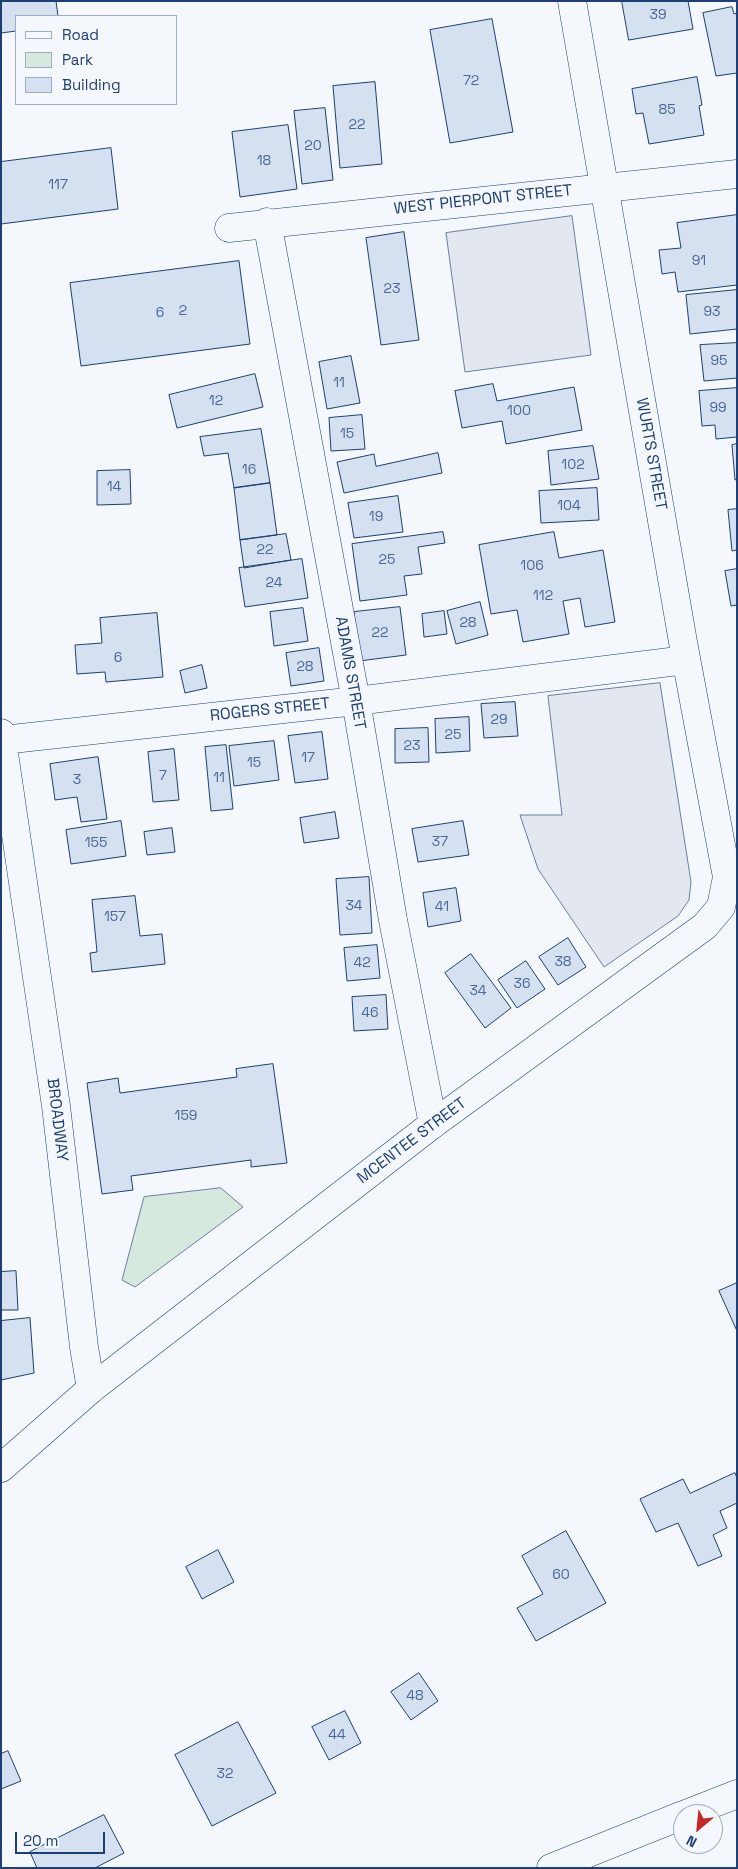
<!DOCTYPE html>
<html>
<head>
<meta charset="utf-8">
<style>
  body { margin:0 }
  #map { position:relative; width:738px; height:1869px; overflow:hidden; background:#f4f7fb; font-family:"Space Grotesk",sans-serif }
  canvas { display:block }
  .frame { position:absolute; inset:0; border:2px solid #1d3f73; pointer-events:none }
  .legend { position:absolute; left:15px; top:15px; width:162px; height:90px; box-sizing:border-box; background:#f4f7fb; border:1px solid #9eadc5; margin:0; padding:6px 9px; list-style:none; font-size:15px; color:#1d3f73 }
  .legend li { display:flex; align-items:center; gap:10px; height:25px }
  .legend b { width:25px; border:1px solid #9eadc5 }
  .north { position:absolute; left:673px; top:1804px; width:50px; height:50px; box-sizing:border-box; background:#f4f7fb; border:1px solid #9eadc5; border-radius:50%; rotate:208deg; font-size:14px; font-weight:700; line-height:20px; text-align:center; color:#1d3f73 }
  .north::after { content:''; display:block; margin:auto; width:18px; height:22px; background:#c62828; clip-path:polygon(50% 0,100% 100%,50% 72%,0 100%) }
  .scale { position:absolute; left:15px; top:1832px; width:90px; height:22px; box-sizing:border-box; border:2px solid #1d3f73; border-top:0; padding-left:6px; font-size:15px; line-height:18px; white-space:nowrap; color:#1d3f73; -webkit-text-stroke:4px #f4f7fb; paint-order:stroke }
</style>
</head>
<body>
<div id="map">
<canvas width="738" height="1869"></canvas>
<div class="frame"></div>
<ul class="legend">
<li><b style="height:6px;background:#f4f7fb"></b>Road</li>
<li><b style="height:14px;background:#d7e8df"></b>Park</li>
<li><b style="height:14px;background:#d5e0f0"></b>Building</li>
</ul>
<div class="north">N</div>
<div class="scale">20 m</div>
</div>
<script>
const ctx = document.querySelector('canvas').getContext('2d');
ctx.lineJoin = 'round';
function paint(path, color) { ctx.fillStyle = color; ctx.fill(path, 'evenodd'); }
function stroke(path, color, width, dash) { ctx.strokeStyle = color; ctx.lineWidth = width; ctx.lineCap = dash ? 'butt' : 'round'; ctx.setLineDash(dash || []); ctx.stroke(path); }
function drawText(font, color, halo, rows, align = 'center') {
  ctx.font = font + ' "Space Grotesk",sans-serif'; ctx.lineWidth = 4; ctx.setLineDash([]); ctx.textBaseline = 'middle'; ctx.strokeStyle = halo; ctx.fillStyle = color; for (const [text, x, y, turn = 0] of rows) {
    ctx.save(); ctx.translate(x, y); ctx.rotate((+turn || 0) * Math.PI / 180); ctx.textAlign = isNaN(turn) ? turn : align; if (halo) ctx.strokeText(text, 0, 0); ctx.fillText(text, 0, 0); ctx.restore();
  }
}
const green = new Path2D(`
  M221 1188 243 1207 135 1287 122 1280 144 1197Z`);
const parking = new Path2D(`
  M572 216 591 355 465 372 446 233Z
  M660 683 691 882 689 900 678 916 604 967 538 869 520 815H562L548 696Z`);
const building = new Path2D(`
  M1 1H56L58 16H16V31L1 33Z
  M622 1H688L693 29 629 40Z
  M732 7 734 14 737 13V73L716 76 703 13Z
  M492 19 513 132 450 143 430 30Z
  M697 77 702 105 699 106 704 135 649 144 643 113 636 114 632 89Z
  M375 82 382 164 340 168 333 86Z
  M325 108 333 180 302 184 294 111Z
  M288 125 297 189 240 197 232 132Z
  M111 148 118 209 1 224V162Z
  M737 215V285L678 292 675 272 662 274 659 250 681 248 677 223Z
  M404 232 419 340 381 345 366 238Z
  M239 261 250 344 81 366 70 283Z
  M737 290V329L690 334 686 295Z
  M737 343V378L704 381 700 345Z
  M351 356 360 403 327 409 319 362Z
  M255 374 263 407 177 428 169 395Z
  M493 384 497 401 574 387 582 430 506 444 502 421 462 428 455 391Z
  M737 388V437L716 439 715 425 702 426 699 391Z
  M362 415 365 449 331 451 329 418Z
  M261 429 270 483 234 488 228 453 204 456 200 437Z
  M737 444V479L735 480 732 445Z
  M593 446 599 479 551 485 548 451Z
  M438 453 442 473 344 493 337 462 374 454 376 466Z
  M130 470 131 504 97 505V471Z
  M270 483 277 535 240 540 234 488Z
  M597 488 599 520 541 523 539 491Z
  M398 496 403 532 354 538 348 503Z
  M737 509V550L732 551 728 510Z
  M443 532 445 543 418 547 422 574 404 576 407 595 360 601 352 544Z
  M554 532 559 558 603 550 615 622 585 627 580 598 563 601 569 634 523 642 517 610 491 614 479 545Z
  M286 534 291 560 244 568 240 540Z
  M302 559 308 598 245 607 239 568Z
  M737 569V605L731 606 725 571Z
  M480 602 488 635 456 644 447 611Z
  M400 607 406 655 359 661 354 612Z
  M303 608 308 641 274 646 270 612Z
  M444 611 447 634 424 637 422 614Z
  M157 613 163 677 106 682 105 672 77 674 75 645 102 643 100 618Z
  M319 648 324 681 291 686 286 653Z
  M202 665 207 688 185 693 180 671Z
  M515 702 518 736 484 738 481 704Z
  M469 717 470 751 436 753 435 719Z
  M428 728 429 762 395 763V729Z
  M322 732 328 779 295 783 288 736Z
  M274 741 279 780 234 786 229 746Z
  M226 745 233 809 211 811 205 747Z
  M174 749 179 800 153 802 148 752Z
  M98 757 107 819 81 822 77 797 55 800 50 764Z
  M335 812 339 838 304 843 300 818Z
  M121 821 126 856 71 864 66 830Z
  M463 821 469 855 418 862 412 829Z
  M172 828 175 852 147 855 144 832Z
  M369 877 372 933 340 935 336 879Z
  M456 888 461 921 428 927 423 893Z
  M135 896 140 936 162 934 165 964 92 972 90 953 97 952 92 900Z
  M568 938 586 967 558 985 539 957Z
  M377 945 380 978 347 981 344 948Z
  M471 954 511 1008 485 1028 445 973Z
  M526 961 545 989 517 1008 498 980Z
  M386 995 388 1029 354 1031 352 997Z
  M273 1064 287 1163 251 1167V1160L131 1176 133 1190 102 1194 87 1083 118 1078 120 1093 237 1077 236 1069Z
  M16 1271 18 1310H1V1272Z
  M737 1283V1331L719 1291Z
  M30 1318 34 1373 1 1380V1321Z
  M735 1473 737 1478V1503L720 1511 727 1528 713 1535 722 1556 698 1566 678 1523 656 1532 640 1499 683 1479 690 1493Z
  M566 1531 606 1603 536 1641 517 1608 543 1594 522 1556Z
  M218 1550 234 1582 202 1599 186 1567Z
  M419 1673 438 1701 411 1720 391 1692Z
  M345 1711 361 1743 329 1760 312 1727Z
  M238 1722 276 1793 212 1826 175 1755Z
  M8 1751 21 1781 1 1789V1754Z
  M104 1815 124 1853 95 1868H37L30 1852Z`);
const minor = new Path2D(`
  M267 222 356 701 393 920 433 1124
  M229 228 737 174
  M1 733 56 1106 84 1347 91 1389
  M3 740 356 701 686 660
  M686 1814 737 1794
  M551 1868 683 1815`);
const highway = new Path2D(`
  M1 1468 91 1389 433 1124 705 926 721 907 727 877 683 642 572 1`);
const numberNames = [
  ["39",658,15],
  ["72",471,81],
  ["85",667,110],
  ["22",357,125],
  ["20",313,146],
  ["18",264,161],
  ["117",58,185],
  ["91",699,261],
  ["23",392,289],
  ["2",183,311],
  ["93",712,312],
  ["6",160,313],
  ["95",719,361],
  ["11",339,383],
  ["12",216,401],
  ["99",718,408],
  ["100",519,411],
  ["15",347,434],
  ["102",573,465],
  ["16",249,470],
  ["14",114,487],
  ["104",569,506],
  ["19",376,517],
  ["22",265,550],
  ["25",387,560],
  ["106",532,566],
  ["24",274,583],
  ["112",543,596],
  ["28",468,623],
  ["22",380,633],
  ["6",118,658],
  ["28",305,667],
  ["29",499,720],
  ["25",453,735],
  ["23",412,746],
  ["17",308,758],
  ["15",254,763],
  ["7",163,776],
  ["11",219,778],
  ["3",77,780],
  ["37",440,842],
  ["155",96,843],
  ["34",354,906],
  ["41",442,907],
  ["157",115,917],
  ["38",563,962],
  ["42",362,963],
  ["36",522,984],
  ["34",478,991],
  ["46",370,1013],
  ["159",186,1116],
  ["60",561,1575],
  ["48",415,1696],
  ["44",337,1735],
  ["32",225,1774]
];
const streetNames = [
  ["WEST PIERPONT STREET",483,200,-6],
  ["WURTS STREET",651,454,80],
  ["ADAMS STREET",350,673,80],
  ["ROGERS STREET",270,710,-6],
  ["BROADWAY",57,1120,83],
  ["MCENTEE STREET",412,1141,-37]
];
paint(green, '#d7e8df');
stroke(green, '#687fa3', 1);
paint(parking, '#e3e8f0');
stroke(parking, '#687fa3', 1);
paint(building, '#d5e0f0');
stroke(building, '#1d3f73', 1);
stroke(minor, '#1d3f73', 29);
stroke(highway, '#1d3f73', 29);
stroke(minor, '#f4f7fb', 28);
stroke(highway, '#f4f7fb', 28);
drawText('14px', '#4b6792', null, numberNames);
drawText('16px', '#1d3f73', '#f4f7fb', streetNames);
</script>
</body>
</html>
